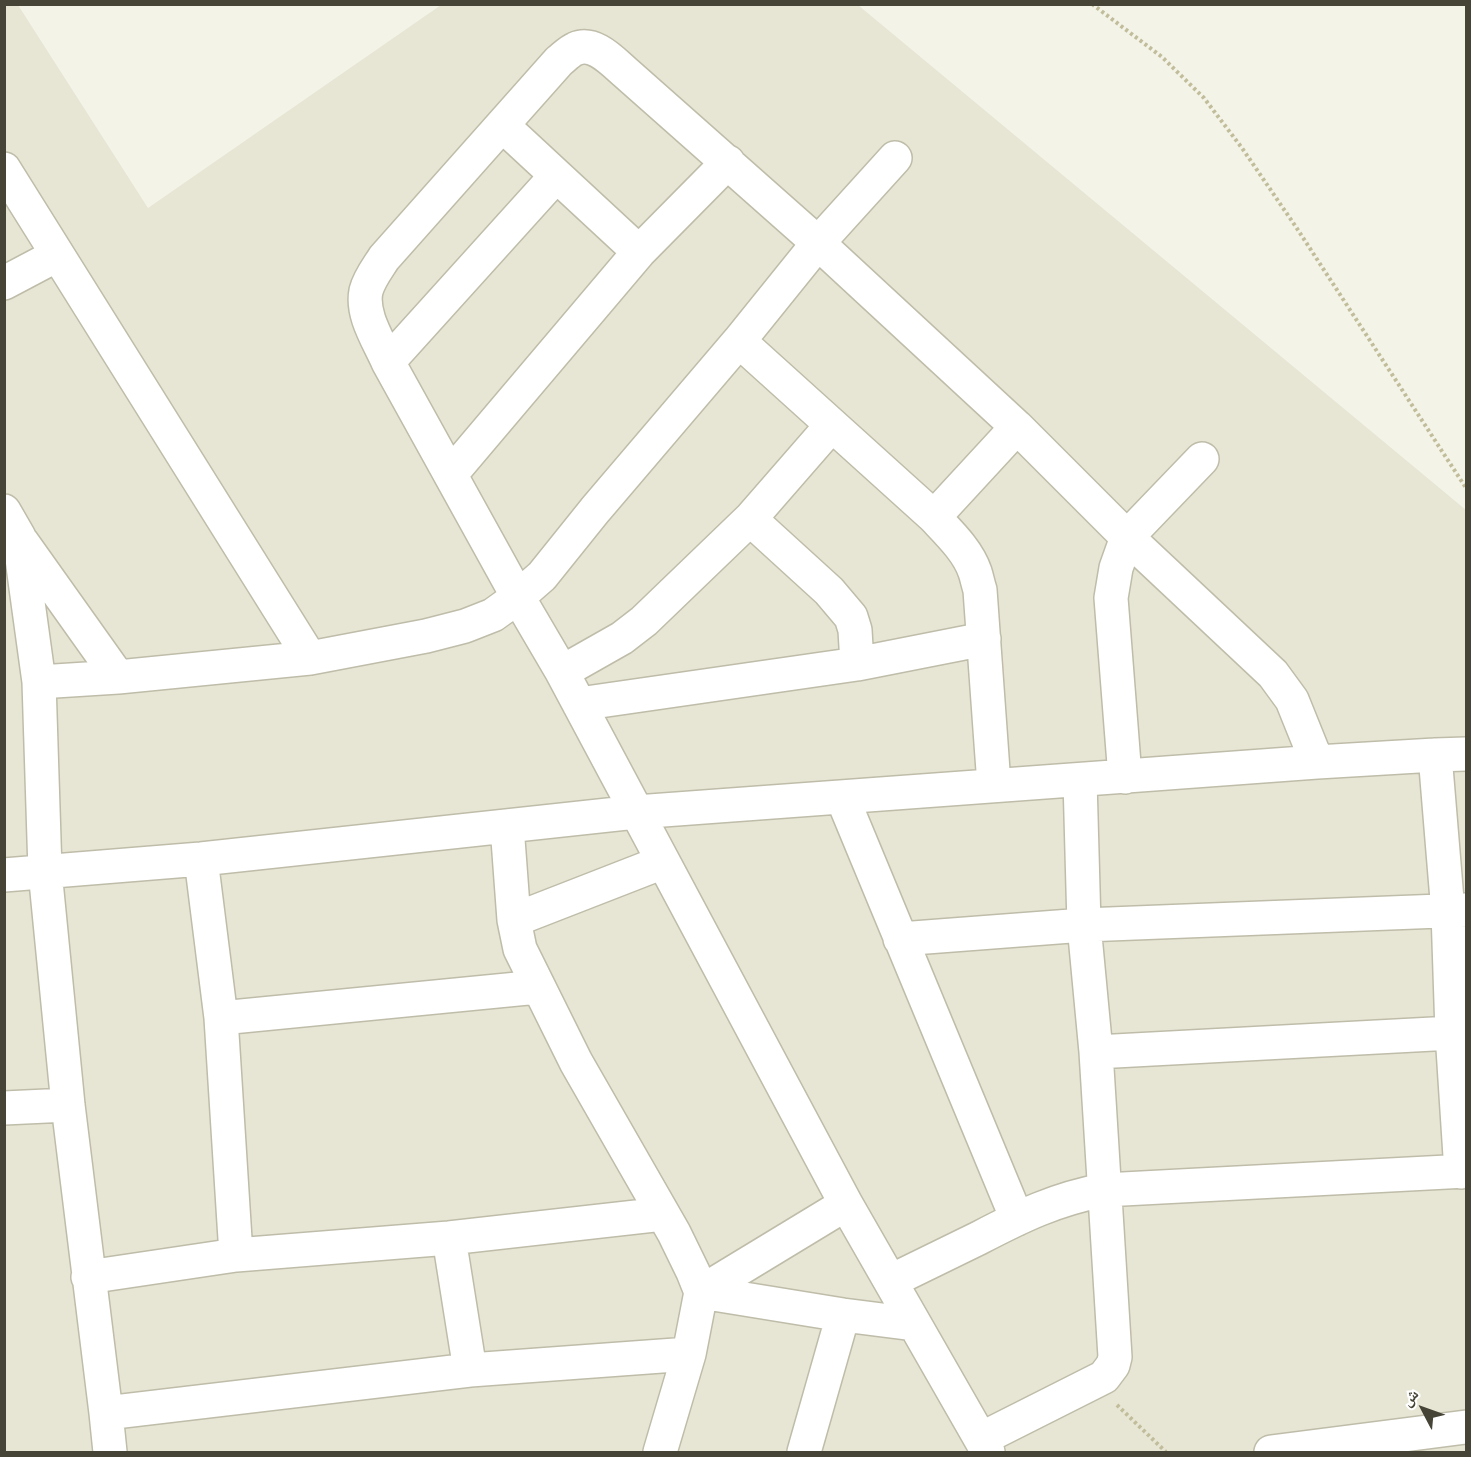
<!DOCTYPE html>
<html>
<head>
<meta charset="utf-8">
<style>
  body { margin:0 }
  #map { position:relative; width:1471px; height:1457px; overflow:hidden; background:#f3f3e7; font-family:"Open Sans","Noto Naskh Arabic",sans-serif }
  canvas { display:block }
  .frame { position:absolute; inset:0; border:6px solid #464436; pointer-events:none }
  .north { position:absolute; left:1393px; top:1379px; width:60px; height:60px; -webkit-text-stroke:4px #fff; paint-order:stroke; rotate:311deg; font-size:16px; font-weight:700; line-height:24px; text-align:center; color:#464436 }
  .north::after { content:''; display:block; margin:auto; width:21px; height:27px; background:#464436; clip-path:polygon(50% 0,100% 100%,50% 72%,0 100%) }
</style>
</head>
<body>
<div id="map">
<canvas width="1471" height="1457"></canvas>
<div class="frame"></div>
<div class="north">ش</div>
</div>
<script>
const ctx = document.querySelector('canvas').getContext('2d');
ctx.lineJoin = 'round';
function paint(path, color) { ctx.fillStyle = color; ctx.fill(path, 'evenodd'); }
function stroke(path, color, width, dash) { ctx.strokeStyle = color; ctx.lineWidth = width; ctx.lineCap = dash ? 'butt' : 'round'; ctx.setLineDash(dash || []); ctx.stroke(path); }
const residential = new Path2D(`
  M5 5H18L148 208 441 5H858L1466 510V1452H5Z`);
const path = new Path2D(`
  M1092 4 1162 57 1204 98 1242 148 1296 227 1466 488
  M1117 1405 1166 1452`);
const minor = new Path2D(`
  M502 125 639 252
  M4 169 310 658
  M4 283 57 255
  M739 341 934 517C949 533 968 551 975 572 977 578 978 584 980 590L994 785
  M388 362 556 176
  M451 474 639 252 728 162
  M4 511 19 537 39 682 45 871 68 1105 106 1413 110 1452
  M934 517 1017 427
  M750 519 829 591 851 617 855 630 857 664
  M22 542 118 677
  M562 672 622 638 644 621 750 519 831 426
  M39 682 118 677 310 658 426 636 465 626 493 615 518 597 542 576 595 510 739 341 818 243 895 158
  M579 704 857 664 984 639
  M1435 755 1448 912 1452 1033 1461 1172
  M1125 777 1111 598 1116 568 1127 537 1202 459
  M842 797 1017 1219
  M507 826 514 920 520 949 576 1062 674 1233 693 1272 701 1292 689 1354 660 1452
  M201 859 221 1018 236 1255
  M4 875 201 859 636 812 1317 762 1435 755 1466 754
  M514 920 663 862
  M900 939 1084 925 1466 910
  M221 1018 538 987
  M1096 1052 1452 1033
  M4 1108 68 1105
  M846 1204 701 1292 843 1315 914 1324
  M449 1238 470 1370
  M88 1277 236 1255 449 1238 663 1214
  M891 1281C920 1267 950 1252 979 1238 1021 1216 1056 1199 1104 1190L1466 1171
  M106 1413 470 1370 689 1354
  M981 1439 1104 1377 1113 1365 1115 1357 1096 1052 1084 925 1080 780
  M804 1452 843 1315
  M988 1452 846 1204 562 672 518 597 388 362C379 341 361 315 366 291 369 279 377 269 384 258L559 61C564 57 570 51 575 49 594 40 613 62 626 73L818 243 1017 427 1127 537 1273 674 1292 700 1317 762
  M1271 1452 1466 1427`);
paint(residential, '#e7e6d5');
stroke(minor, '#bfbda9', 36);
stroke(path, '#c1bd9b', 4, [3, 3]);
stroke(minor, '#fff', 33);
</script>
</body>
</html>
